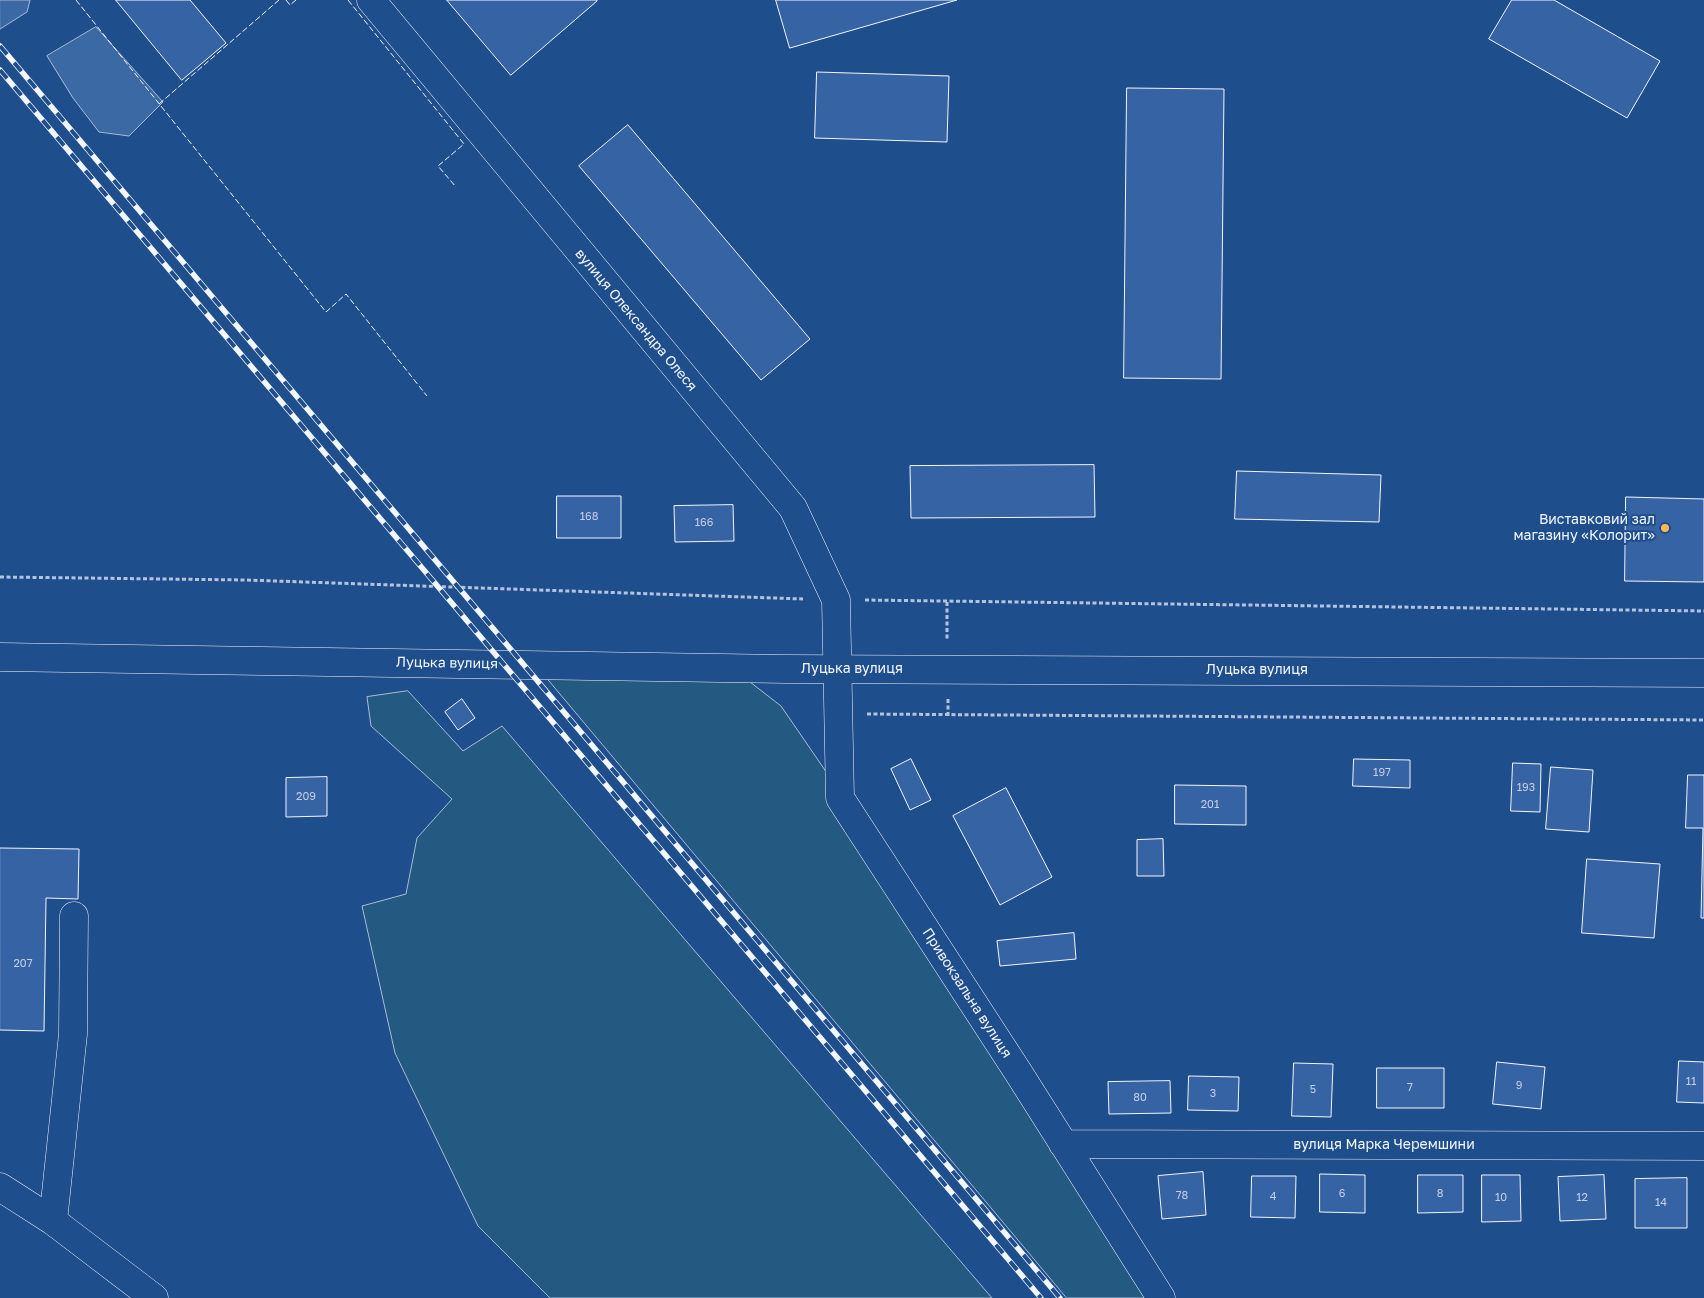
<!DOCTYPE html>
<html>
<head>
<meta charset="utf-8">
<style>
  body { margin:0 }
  canvas { display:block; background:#1f4e8c }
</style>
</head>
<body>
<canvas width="1704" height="1298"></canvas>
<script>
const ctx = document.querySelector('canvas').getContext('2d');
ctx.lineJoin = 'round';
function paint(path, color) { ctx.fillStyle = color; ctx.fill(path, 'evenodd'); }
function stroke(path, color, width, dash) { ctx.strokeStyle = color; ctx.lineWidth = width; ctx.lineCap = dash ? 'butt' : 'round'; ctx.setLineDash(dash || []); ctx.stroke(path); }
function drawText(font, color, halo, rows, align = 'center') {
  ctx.font = font + ' "Golos Text",sans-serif'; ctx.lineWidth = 4; ctx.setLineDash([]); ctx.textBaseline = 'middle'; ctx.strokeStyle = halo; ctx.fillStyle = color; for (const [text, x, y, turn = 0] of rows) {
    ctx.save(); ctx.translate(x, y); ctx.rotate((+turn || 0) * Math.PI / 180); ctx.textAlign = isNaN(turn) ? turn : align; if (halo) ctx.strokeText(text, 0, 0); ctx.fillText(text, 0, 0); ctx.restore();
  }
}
const green = new Path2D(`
  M541 671 750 682 781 706 853 811 1167 1298H1067Z
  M408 691 463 751 502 726 992 1298H550L478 1226 395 1053 362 906 406 894 417 838 452 799 371 726 367 697Z`);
const water = new Path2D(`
  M0 0H30L27 12 0 29Z
  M96 27 163 102 129 136 99 132 73 98 47 56Z`);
const building = new Path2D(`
  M116 0H190L226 43 182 80Z
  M447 0H597V1L511 75Z
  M776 0H957L790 48Z
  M1512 0H1554L1660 61 1627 118 1489 39Z
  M817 72 949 76 947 142 815 138Z
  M1127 88 1224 89 1221 379 1124 378Z
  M628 125 810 339 761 380 579 166Z
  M1094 465 1095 517 911 518 910 466Z
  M1237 471 1381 475 1379 522 1235 519Z
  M557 496H621V538H557Z
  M1626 497 1704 499V582L1625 581Z
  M733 505 734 541 675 542 674 506Z
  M462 699 475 718 458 730 445 712Z
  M911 759 931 800 910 810 891 769Z
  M1354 759 1410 760V788L1353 786Z
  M1513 763 1541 764 1540 812 1511 811Z
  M1551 767 1593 770 1589 832 1546 829Z
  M1688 775H1704V918H1701L1703 828H1686Z
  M327 777V816L286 817V778Z
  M1175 785 1246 786V825L1175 824Z
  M1006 788 1052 877 1000 905 953 816Z
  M1163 839 1164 876H1137V840Z
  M0 848 79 849 78 899 46 898 44 1031 0 1030Z
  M1587 859 1660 864 1654 938 1582 933Z
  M1074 933 1076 959 1000 966 997 941Z
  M1679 1061 1704 1062V1103L1677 1102Z
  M1497 1062 1545 1067 1541 1109 1493 1104Z
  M1294 1063 1333 1064 1331 1117 1292 1116Z
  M1377 1068H1444V1108H1377Z
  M1189 1076 1239 1077 1238 1111 1188 1110Z
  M1170 1081 1171 1113 1109 1114 1108 1082Z
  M1203 1172 1206 1215 1162 1219 1158 1176Z
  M1320 1174 1365 1175V1213L1320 1212Z
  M1418 1175H1463V1212L1418 1213Z
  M1482 1175H1520L1521 1221 1482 1222Z
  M1604 1175 1606 1219 1560 1221 1558 1177Z
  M1252 1176H1296L1295 1218 1251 1217Z
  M1687 1178V1228H1635V1179Z`);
const path = new Path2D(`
  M0 577 246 580 803 599
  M865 600 1704 611
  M947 602V640
  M948 699V716
  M867 714 1704 720`);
const minor = new Path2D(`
  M371 0 793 508 836 600 840 798 1018 1072 1161 1298
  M1063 1144 1704 1146
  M0 1187 53 1221 154 1298
  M53 1221 73 1034 74 916`);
const major = new Path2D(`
  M0 657 786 669 1704 673`);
const rail = new Path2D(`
  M0 46 1060 1298
  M0 70 1041 1298`);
const fence = new Path2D(`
  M76 0 326 312 346 294 427 396
  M286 0 290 5 296 0
  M348 0 464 144 438 166 456 187
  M159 104 279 0`);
const markers = [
  [1665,528,5,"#ffb74d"]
];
const numberNames = [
  ["168",589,517],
  ["166",704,523],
  ["197",1382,773],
  ["193",1526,788],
  ["209",306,797],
  ["201",1210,805],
  ["207",23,964],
  ["11",1691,1082],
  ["9",1519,1086],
  ["7",1410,1088],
  ["5",1313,1090],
  ["3",1213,1094],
  ["80",1140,1098],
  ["6",1342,1194],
  ["8",1440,1194],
  ["78",1182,1196],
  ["4",1273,1197],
  ["10",1501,1198],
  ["12",1582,1198],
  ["14",1661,1203]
];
const streetNames = [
  ["вулиця Олександра Олеся",636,320,50],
  ["Луцька вулиця",447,663,1],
  ["Луцька вулиця",852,669],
  ["Луцька вулиця",1257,670],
  ["Привокзальна вулиця",967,993,57],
  ["вулиця Марка Черемшини",1384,1145]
];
const poiNames = [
  ["Виставковий зал",1655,520],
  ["магазину «Колорит»",1655,536]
];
paint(green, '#245a82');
stroke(green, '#a8bbd7', 1);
paint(water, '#3b69a3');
stroke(water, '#a8bbd7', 1);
paint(building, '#3563a3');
stroke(building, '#f2f6ff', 1);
stroke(minor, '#f2f6ff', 29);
stroke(major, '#f2f6ff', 29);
stroke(path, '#b3c4dc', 3, [4, 2.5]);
stroke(minor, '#1f4e8c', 28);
stroke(major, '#1f4e8c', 28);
stroke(rail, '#f2f6ff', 5.5);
stroke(rail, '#1f4e8c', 4, [11]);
stroke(fence, '#f2f6ff', 1, [6, 2.5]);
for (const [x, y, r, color] of markers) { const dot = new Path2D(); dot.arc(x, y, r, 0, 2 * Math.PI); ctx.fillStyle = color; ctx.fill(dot); stroke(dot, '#1f4e8c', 2); }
drawText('11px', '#c3d1e8', null, numberNames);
drawText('14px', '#f2f6ff', '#1f4e8c', streetNames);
drawText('14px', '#f2f6ff', '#1f4e8c', poiNames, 'right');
</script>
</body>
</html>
